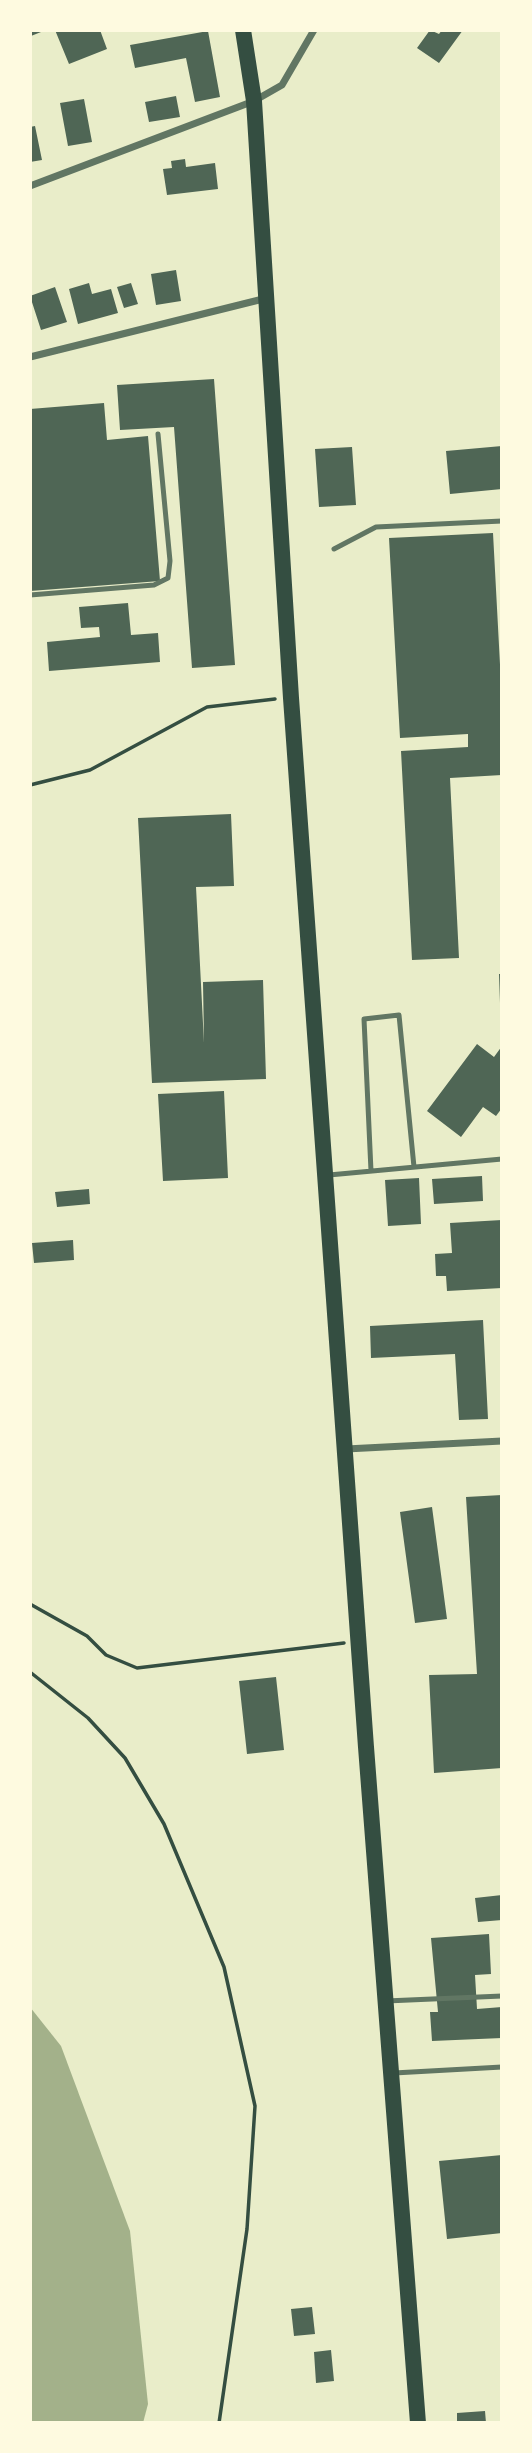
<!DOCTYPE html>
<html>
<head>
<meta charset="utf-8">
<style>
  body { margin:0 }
  #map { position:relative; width:532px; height:2453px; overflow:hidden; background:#e9edc9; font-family:"Space Grotesk",sans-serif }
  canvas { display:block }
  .frame { position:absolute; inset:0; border:32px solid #fefae0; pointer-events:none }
</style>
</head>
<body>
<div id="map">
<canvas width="532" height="2453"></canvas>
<div class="frame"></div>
</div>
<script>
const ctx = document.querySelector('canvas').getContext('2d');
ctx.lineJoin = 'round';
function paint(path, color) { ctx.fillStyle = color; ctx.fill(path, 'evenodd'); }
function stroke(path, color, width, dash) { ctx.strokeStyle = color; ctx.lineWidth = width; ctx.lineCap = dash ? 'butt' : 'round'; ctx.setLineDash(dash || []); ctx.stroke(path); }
const water = new Path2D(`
  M30 2007 61 2046 130 2231 148 2404 143 2423H30Z`);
const building = new Path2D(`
  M30 30H46L31 36Z
  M55 30H100L107 49 69 64Z
  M430 30 439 34 442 30H463L439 63 417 48Z
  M208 31 220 97 195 102 186 58 135 68 130 45Z
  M176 96 180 117 149 122 145 102Z
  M84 99 92 142 68 146 60 103Z
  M35 126 42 160 30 162V127Z
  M185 159 186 167 215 163 218 189 167 195 163 169 172 168 171 161Z
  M176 270 181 301 156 305 151 274Z
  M89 283 92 294 111 289 118 313 78 324 69 289Z
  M131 283 138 304 124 308 117 287Z
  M55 287 67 322 41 330 30 296Z
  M214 379 235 665 192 668 174 427 120 430 117 385Z
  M104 403 107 440 148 436 160 581 30 591V409Z
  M502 446V489L450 494 446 451Z
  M352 447 356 505 319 507 315 449Z
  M493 533 502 702V775L450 778 459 958 412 960 401 751 468 747V734L400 738 389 538Z
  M128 603 131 635 158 633 160 662 49 671 47 642 100 637 99 627 81 628 79 607Z
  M231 814 234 886 196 887 204 1043 203 982 263 980 266 1079 152 1083 138 818Z
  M499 974H502V1003H500Z
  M477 1044 494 1057 502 1046V1108L496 1116 483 1107 461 1137 427 1111Z
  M224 1091 228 1178 163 1181 158 1094Z
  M482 1176 483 1201 434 1204 432 1179Z
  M419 1178 421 1224 388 1226 385 1180Z
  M89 1189 90 1204 57 1207 55 1192Z
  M502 1220V1288L447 1291 446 1276H436L435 1254 452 1253 450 1223Z
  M73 1240 74 1260 34 1263 32 1243Z
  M483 1320 488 1419 459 1420 455 1354 371 1358 370 1326Z
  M502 1495V1768L434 1773 429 1675 477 1674 466 1497Z
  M432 1507 447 1619 415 1623 400 1512Z
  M276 1677 284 1750 247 1754 239 1681Z
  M502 1895V1920L478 1922 475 1898Z
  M489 1934 491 1974 475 1975 477 2009 502 2007V2038L432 2041 430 2012H438L431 1938Z
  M502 2155V2233L447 2239 439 2161Z
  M312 2307 315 2334 294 2336 291 2309Z
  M331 2350 334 2381 316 2383 314 2352Z
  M485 2411 486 2423H457V2413Z`);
const path = new Path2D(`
  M30 785 90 770 207 707 275 699
  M30 1604 87 1636 106 1655 137 1668 344 1643
  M30 1672 88 1718 125 1758 164 1824 224 1967 255 2106 247 2229 219 2423`);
const service = new Path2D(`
  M334 549 376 527 502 521
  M30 595 154 585 168 578 170 561 158 434
  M371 1171 364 1019 399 1015 414 1167
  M329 1175 502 1159
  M386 2001 502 1996
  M394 2073 502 2067`);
const minor = new Path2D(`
  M30 186 254 101 282 85 314 30
  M30 357 267 298
  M346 1449 502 1441`);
const primary = new Path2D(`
  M243 30 254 101 291 698 366 1747 418 2423`);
paint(water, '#a3b18a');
paint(building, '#4f6655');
stroke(path, '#344e41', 3.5);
stroke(service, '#617663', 5);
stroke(minor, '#617663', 7);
stroke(primary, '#344e41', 16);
</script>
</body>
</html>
